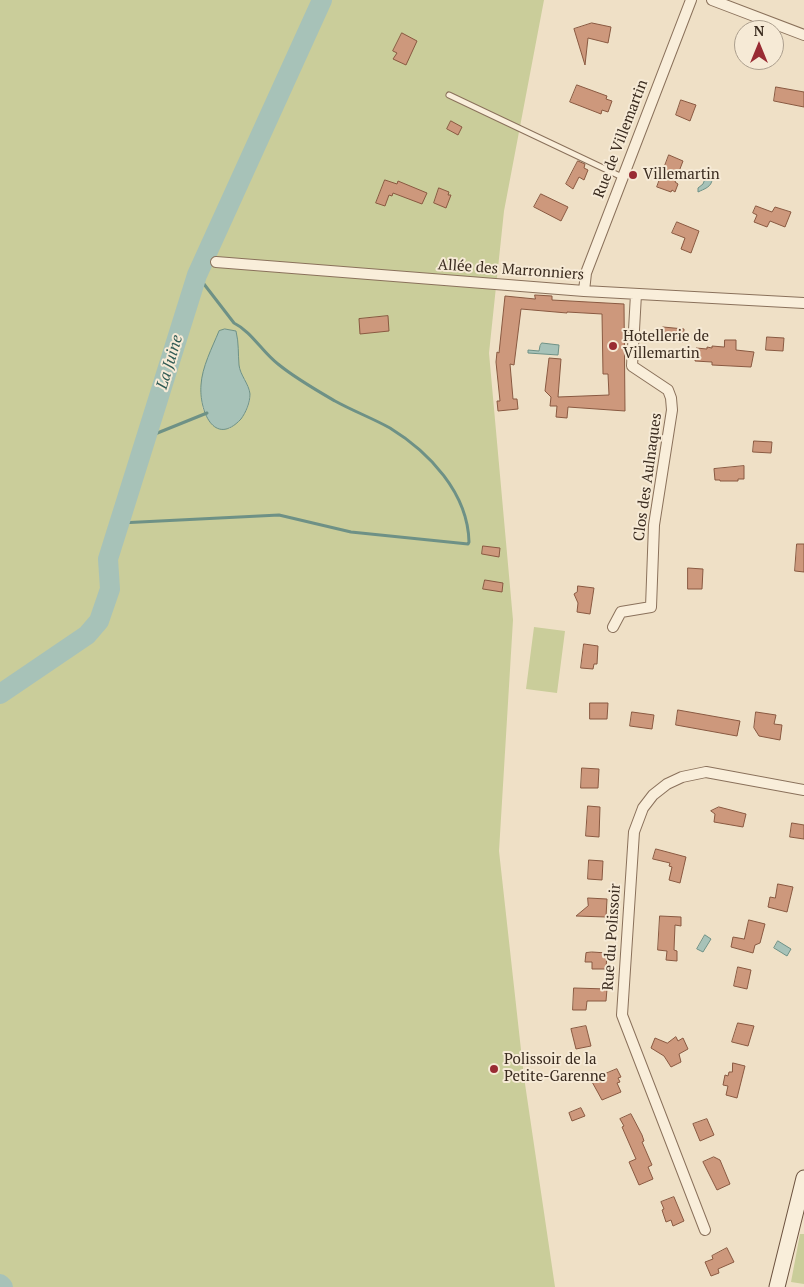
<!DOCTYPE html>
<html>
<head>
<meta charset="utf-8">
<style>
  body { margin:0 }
  #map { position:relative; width:804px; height:1287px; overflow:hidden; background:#efe0c6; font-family:"PT Serif",serif }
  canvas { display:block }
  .north { position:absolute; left:734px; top:20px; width:50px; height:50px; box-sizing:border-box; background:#f6ead6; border:1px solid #ab9e8d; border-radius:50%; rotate:0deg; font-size:14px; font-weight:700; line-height:20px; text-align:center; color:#3a2b1f }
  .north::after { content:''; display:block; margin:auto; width:18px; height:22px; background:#992b33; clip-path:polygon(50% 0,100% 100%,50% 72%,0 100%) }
</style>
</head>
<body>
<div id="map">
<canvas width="804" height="1287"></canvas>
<div class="north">N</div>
</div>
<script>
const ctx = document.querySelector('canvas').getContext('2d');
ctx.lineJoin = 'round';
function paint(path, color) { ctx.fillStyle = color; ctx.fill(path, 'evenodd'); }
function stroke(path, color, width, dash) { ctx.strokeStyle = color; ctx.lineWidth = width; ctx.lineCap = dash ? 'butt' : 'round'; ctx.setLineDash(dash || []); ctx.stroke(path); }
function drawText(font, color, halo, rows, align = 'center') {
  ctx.font = font + ' "PT Serif",serif'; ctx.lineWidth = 4; ctx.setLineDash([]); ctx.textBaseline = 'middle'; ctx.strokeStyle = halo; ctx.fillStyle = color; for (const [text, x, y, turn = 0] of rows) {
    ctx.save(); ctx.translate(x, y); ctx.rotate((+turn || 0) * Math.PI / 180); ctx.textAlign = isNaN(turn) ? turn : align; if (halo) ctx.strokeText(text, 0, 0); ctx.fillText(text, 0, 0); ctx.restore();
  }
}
const green = new Path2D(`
  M0 0H544L504 211 489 353 513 620 499 851 524 1077 555 1287H0ZM225 329 236 331C239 343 237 355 239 367 241 376 249 384 250 393 252 408 240 421 229 429L203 410C197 380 209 354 225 329Z
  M534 627 565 631 557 693 526 689Z
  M800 1234H804V1284L791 1282Z`);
const water = new Path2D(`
  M707 177 712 179C712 187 704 189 698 192V188L703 184 705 179Z
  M225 329 236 331C239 343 238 354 239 365 240 375 249 384 250 394 250 403 246 412 241 419 214 448 199 410 201 385 202 367 212 348 219 331Z
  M542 343 559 345 558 355 528 353V350L539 351 540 346Z
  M705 935 711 939 703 952 697 949Z
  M778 941 791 949 787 956 774 948Z`);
const stream = new Path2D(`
  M145 438 207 413
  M120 523 279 515 351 532 468 544 469 542C468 493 429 452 390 428 372 418 353 411 335 401 316 390 295 378 278 364 262 352 252 332 234 323L197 275`);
const river = new Path2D(`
  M0 694 87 635 99 621 110 589 108 559 197 275 322 0
  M0 1284 3 1287`);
const building = new Path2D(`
  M592 23 611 27 608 43 588 38 585 65 574 29Z
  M402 33 417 41 406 65 393 59 397 53 393 51Z
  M577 85 607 96 606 99 612 101 608 112 602 110 601 114 570 102Z
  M776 87 804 92V107L774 101Z
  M681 100 696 105 690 121 676 115Z
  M451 121 462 127 458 135 447 129Z
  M669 155 683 161 675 182 678 184 675 192 672 190 671 192 657 187Z
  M578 161 585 164 584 168 588 170 584 180 579 177 573 189 566 184Z
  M385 180 397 184 398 181 427 193 422 204 393 193 392 196 389 195 385 206 376 203Z
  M439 188 449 192 448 195H451L446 208 434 203Z
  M541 194 568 207 561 221 534 207Z
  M756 206 772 212 775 207 791 212 785 227 770 221 767 227 754 222 757 215 753 213Z
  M677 222 699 231 691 253 681 249 685 238 672 233Z
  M535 295 552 296V300L624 304 625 411 568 407 567 418 556 417 557 406H550L551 397 545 391 549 358 561 359 558 397 609 395 608 374H603L602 314 567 312V313L521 309 514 365 510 364 513 399H517L518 409 498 411 497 401H500L496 362 497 352 499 353 505 296 535 299Z
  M388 316 389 331 360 334 359 319Z
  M663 327 684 329 683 342 661 341Z
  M767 337 784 338 783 351 766 350Z
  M725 340H736V350L754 352 751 367 712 365V362L695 361 696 348 707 349V347L712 348V346L724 347Z
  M754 441 772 442 771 453 753 452Z
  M744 466V479H738V481H720V480H715L714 469Z
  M797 544H804V572L795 571Z
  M483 546 500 548 499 557 482 554Z
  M688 568 703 569 702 589H688Z
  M485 580 503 583 502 592 483 589Z
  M578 586 594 588 590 614 577 612 578 603 574 594 577 592Z
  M584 644 598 646 597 664H594L593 669 581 668Z
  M590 703H608L607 719H590Z
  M678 710 740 721 737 736 676 725Z
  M632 712 654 715 652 729 630 726Z
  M756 712 776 715 774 724 782 725 780 740 759 736 754 728Z
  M582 768 599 769 598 788H581Z
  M588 806 600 807 599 837 586 836Z
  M719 807 746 814 743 827 714 822 715 814 711 811Z
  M792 823 804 825V839L790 837Z
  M656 849 686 857 680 883 669 880 672 867 669 866 670 863 653 859Z
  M589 860 603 861 602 880 588 879Z
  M778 884 793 887 787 912 768 907 770 897 775 898Z
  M588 898 607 899 606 917 576 916 588 906Z
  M660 916 681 917V926L675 925 674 950 677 951V961L666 960 667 951 658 950Z
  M749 920 765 924 760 943 755 945 753 953 731 947 733 937 744 939Z
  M592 952 607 953 606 969H592V962H585L586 953Z
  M738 967 751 970 747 989 734 986Z
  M574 988 607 989 606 1001H587L586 1010H573Z
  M738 1023 754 1026 748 1046 732 1042Z
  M586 1026 591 1046 576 1049 571 1029Z
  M676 1037 678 1041 683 1038 688 1049 679 1054 681 1062 671 1067 664 1056 651 1048 655 1038 667 1043Z
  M733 1063 745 1066 737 1098 726 1095 728 1086 723 1085 725 1075 728 1076 729 1072H732Z
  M617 1069 621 1077 618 1078 620 1082 617 1083 621 1092 602 1100 591 1080Z
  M581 1108 585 1116 572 1121 569 1113Z
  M631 1114 642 1135 644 1141 642 1142 652 1165 648 1167 653 1179 639 1185 629 1162 636 1159 622 1127 624 1126 620 1119Z
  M707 1119 714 1135 700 1141 693 1124Z
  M714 1157 720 1160 730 1184 717 1190 703 1162Z
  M674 1197 684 1221 673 1226 671 1220 666 1222 662 1210 664 1209 661 1202Z
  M727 1248 734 1262 718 1269 719 1273 711 1276 705 1262 713 1259 712 1256Z`);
const service = new Path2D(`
  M449 95 622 177`);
const minor = new Path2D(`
  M712 0 804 35
  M216 262 584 291 804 303
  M584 291 586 273 691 0
  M613 627 621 612 651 607 654 525 672 410 671 398 668 390 632 366 636 294
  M705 1230 622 1015 634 832 643 808 653 795 667 784 682 777 706 772 804 790`);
const secondary = new Path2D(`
  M777 1287 804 1178`);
const markers = [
  [633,175,5,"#992b33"],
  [613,346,5,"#992b33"],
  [494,1069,5,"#992b33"]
];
const streetNames = [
  ["Rue de Villemartin",621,139,-69],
  ["Allée des Marronniers",511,270,4],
  ["Clos des Aulnaques",648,477,-82],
  ["Rue du Polissoir",612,937,-86]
];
const poiNames = [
  ["Villemartin",643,175],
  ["Hotellerie de",623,337],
  ["Villemartin",623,354],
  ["Polissoir de la",504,1060],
  ["Petite-Garenne",504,1077]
];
const waterNames = [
  ["La Juine",170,362,-73]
];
paint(green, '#cacd9a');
paint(water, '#a7c2b8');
stroke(water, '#6e9186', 1);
stroke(stream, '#6e9186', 3);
stroke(river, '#a7c2b8', 20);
paint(building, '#cd987c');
stroke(building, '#895941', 1);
stroke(service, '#8a715b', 7);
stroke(minor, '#8a715b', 12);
stroke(secondary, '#6c523f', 17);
stroke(service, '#f9eeda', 5);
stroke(minor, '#f9eeda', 10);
stroke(secondary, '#f9eeda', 15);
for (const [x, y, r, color] of markers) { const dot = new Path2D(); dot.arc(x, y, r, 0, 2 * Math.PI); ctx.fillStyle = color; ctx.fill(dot); stroke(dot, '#f6ead6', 2); }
drawText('15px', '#3a2b1f', '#f6ead6', streetNames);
drawText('15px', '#3a2b1f', '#f6ead6', poiNames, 'left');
drawText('italic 16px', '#2f5a54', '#f6ead6', waterNames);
</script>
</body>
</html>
